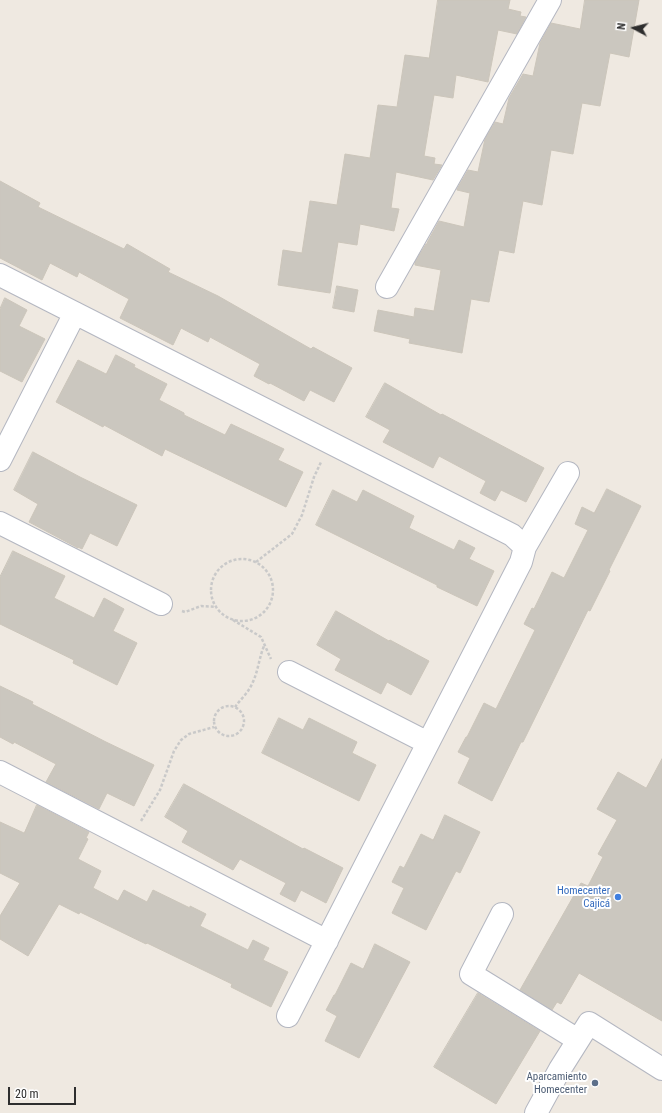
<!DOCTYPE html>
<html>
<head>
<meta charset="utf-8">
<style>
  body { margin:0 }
  #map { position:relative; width:662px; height:1113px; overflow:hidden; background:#efe9e1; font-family:"Roboto Condensed",sans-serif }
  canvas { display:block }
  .north { position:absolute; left:614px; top:8px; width:40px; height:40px; -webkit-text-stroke:3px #fff; paint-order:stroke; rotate:277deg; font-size:11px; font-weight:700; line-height:16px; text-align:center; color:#2e2e2e }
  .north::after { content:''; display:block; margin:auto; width:14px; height:18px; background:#2e2e2e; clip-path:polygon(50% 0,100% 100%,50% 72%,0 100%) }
  .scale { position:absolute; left:8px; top:1087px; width:68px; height:18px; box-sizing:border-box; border:2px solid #2e2e2e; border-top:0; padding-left:5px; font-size:12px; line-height:14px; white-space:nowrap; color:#2e2e2e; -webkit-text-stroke:3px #fff; paint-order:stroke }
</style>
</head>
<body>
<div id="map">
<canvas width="662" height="1113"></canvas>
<div class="north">N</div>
<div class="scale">20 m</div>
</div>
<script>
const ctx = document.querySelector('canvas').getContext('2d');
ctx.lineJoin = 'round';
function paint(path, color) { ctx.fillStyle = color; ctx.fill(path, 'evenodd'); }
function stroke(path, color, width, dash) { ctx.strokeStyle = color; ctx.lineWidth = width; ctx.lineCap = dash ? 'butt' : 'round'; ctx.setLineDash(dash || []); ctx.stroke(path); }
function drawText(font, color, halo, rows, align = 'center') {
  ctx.font = font + ' "Roboto Condensed",sans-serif'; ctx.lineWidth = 4; ctx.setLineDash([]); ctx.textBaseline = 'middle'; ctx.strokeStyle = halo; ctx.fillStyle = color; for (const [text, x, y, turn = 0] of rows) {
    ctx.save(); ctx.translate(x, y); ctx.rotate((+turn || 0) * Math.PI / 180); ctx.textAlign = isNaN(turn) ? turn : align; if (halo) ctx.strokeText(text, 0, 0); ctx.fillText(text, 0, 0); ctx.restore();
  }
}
const building = new Path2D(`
  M438 0H510L508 9 521 12 520 16 526 17 517 34 498 30 488 82 456 75 453 98 434 95 424 156 435 158 434 164 442 165 433 180 396 172 391 208 399 209 394 231 360 224 357 245 338 242 330 293 278 285 283 250 302 253 310 201 337 205 345 154 370 158 378 105 397 107 405 55 429 58Z
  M585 0H639L629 57 610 53 600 106 582 103 573 154 551 150 542 205 523 201 514 253 499 250 489 302 471 299 462 353 409 343 410 339 374 331 378 310 414 317 415 308 434 311 441 270 415 265V262L426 244H427L428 241 439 221 464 227 470 193 457 190V189L468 170 478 172 485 139 495 122 503 124 509 98 523 74 533 76 540 43 551 23 580 29Z
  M0 181 40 203 38 207 124 249 127 244 170 269 168 272 218 296 311 349 313 347 352 368 334 402 310 390 304 401 270 383 269 384 254 376 260 364 210 337 208 342 181 328 173 345 120 318 129 299 79 272 77 277 50 263 42 280 0 258Z
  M337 286 358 290 354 312 333 308Z
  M5 298 27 310 19 326 45 339 22 382 0 371V309Z
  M116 355 135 365 134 367 167 384 159 400 184 413V415L225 435 231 424 284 449 278 460 303 472 286 507 165 449 162 456 104 425 103 427 56 402 78 360 106 374Z
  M385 383 441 415 442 414 544 468 526 502 501 490 495 501 480 493 486 481 439 456 433 468 383 442 390 430 366 417Z
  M33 452 80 477 137 505 117 546 90 533 82 549 78 547V548L29 522 38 504 14 490Z
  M607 489 641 506 609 570 610 571 590 611 588 610 523 742H521L492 801 458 783 470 758 458 752 466 737H467L484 703 496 709 535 630 524 624 532 608 534 609 552 572 564 578 588 530 575 524 582 507 594 513Z
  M333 490 357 502 363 490 414 516 409 528 454 550 459 540 475 548 469 559 494 571 477 606 437 587V585L316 525Z
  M13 551 65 576 54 598 94 618 104 598 124 609 113 631 137 643 117 685 73 663 74 660 0 624V577Z
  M336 611 389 641 390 640 429 661 411 695 387 682 381 694 335 670 341 659 317 645Z
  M0 686 33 702 32 704 106 742 154 765 134 806 107 793 99 809 46 782 56 764 14 742 13 744 0 737Z
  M279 718 303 730 309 718 357 742 352 753 376 765 359 801 262 753Z
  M662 759V1021L579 973 561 1004 557 1002 552 1010 520 990 581 883 588 886 603 857 598 854 617 820 597 809 618 772 646 788Z
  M184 784 303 849 304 848 343 868 326 903 301 890 295 902 280 894 286 883 240 859 233 870 182 842 188 831 165 817Z
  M37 805 89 832 86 838 88 839 78 859 101 871 93 888 118 901 124 890 147 902 153 890 190 908V906L206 914 200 926 248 950 253 940 269 948 263 960 288 972 271 1007 231 987 232 984 147 943 146 944 80 912 79 914 59 904 28 956 0 939V916L20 883 0 873V822L24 833Z
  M445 815 480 832 460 873 456 871 426 930 392 913 404 888 392 882 400 866 404 868 421 834 433 840Z
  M375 944 410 962 359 1058 325 1041 337 1016 326 1010 334 995H335L351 963 363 969Z
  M478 993 540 1031 496 1104 434 1067Z`);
const path = new Path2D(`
  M211 590a31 31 0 1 1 62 0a31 31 0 1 1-62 0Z
  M256 562 292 534 302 515 314 477 321 462
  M182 611 185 612 201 606 217 607
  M233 620 261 637 271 659
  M214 721a15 15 0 1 1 30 0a15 15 0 1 1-30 0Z
  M235 707C240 700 248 693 252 684 258 672 259 658 264 646
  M141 821 160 790 174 751 181 740 189 734 214 727`);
const minor = new Path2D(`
  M0 275 512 535 525 547
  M387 287 550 0
  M0 460 75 313
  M0 523 161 604
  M289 672 428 743
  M0 772 327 941
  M502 914 471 974 578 1040
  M288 1016 521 562 525 547 568 473
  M536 1113 560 1069 589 1023 662 1069`);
const markers = [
  [618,897,4,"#3f7fe0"],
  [595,1083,4,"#5c6f8a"]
];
const shopNames = [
  ["Homecenter",610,891],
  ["Cajicá",610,904]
];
const serviceNames = [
  ["Aparcamiento",587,1077],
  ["Homecenter",587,1090]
];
paint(building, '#cbc7bf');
stroke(building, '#cbc5ba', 1);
stroke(minor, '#b4b7c1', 24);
stroke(path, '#c9c9c9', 2.5, [3, 2]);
stroke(minor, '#fff', 22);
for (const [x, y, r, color] of markers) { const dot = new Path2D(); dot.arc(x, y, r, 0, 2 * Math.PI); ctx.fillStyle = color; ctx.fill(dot); stroke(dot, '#fff', 1.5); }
drawText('11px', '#366cbe', '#fff', shopNames, 'right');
drawText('11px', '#4e5e75', '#fff', serviceNames, 'right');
</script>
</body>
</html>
